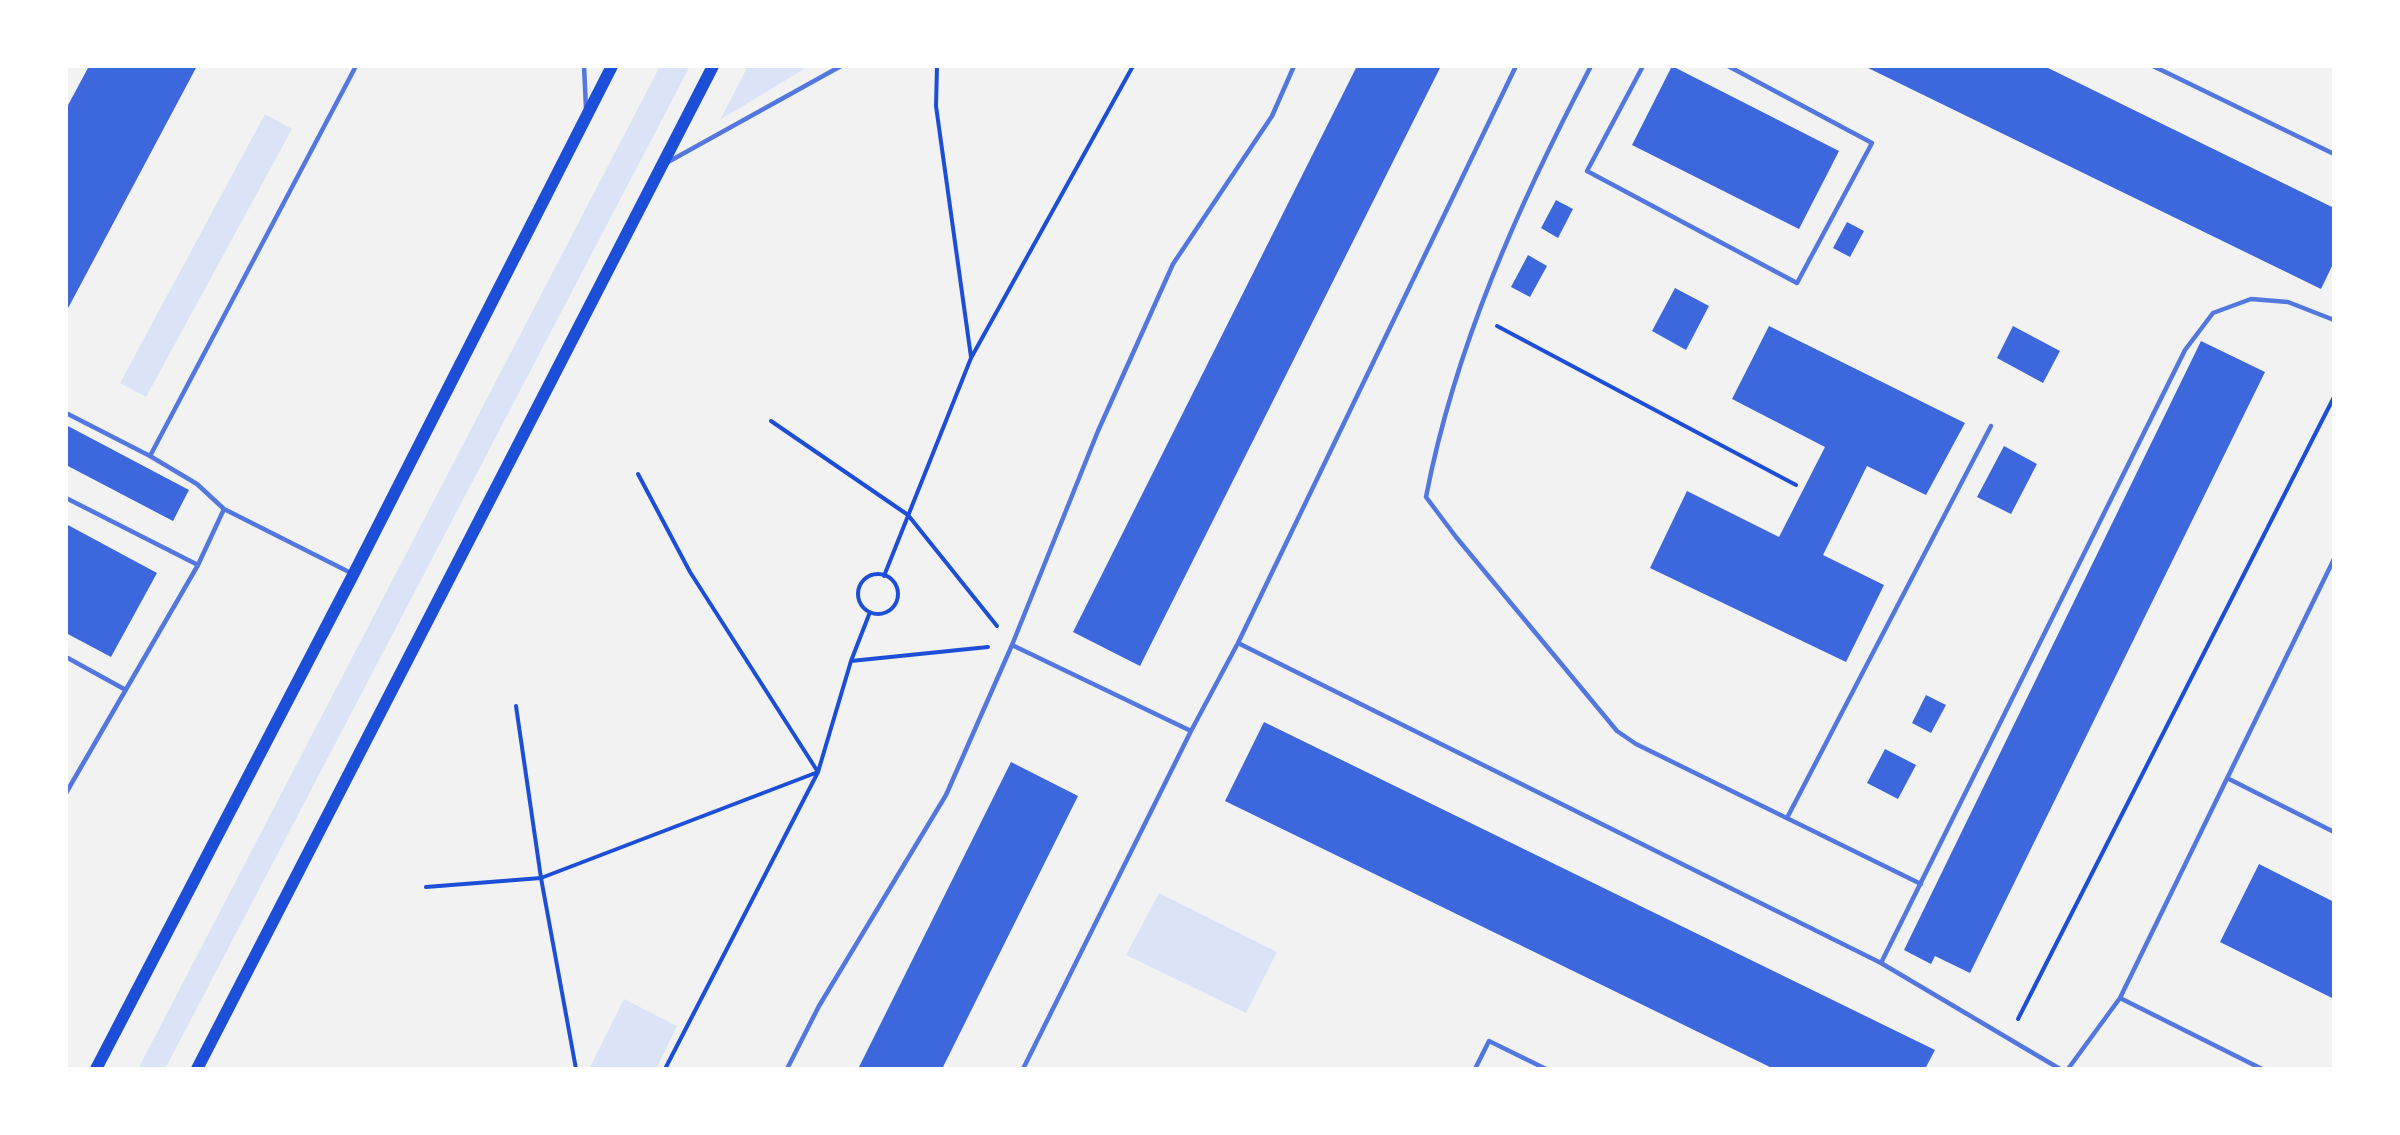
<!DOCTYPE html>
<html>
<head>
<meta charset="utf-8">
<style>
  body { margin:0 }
  #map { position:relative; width:2400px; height:1135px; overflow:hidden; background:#f2f2f2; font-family:"Work Sans",sans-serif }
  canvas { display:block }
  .frame { position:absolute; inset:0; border:68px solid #fff; pointer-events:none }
</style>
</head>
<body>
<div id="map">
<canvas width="2400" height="1135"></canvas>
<div class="frame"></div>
</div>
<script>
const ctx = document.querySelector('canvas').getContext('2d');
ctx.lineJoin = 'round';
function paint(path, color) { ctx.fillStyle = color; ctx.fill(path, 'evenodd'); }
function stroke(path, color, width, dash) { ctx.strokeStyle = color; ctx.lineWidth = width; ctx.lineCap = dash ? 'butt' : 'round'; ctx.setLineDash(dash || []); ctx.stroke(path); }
const green = new Path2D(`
  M660 66H690L165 1069H138Z
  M748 66H809L720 120Z
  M265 114 292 129 146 397 120 383Z
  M1159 893 1277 952 1246 1013 1126 955Z
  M624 999 677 1026 656 1069H595L590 1067Z`);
const building = new Path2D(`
  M89 66H197L66 312V109Z
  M1357 66H1441L1140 666 1073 632Z
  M1672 66 1839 151 1799 229 1632 145Z
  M1864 66H2044L2334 208V262L2321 289Z
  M1556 200 1573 209 1558 238 1541 228Z
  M1847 222 1864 231 1850 257 1833 248Z
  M1528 255 1547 266 1530 297 1511 287Z
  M1675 288 1709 306 1686 350 1652 331Z
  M1769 326 1965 423 1926 495 1867 466 1823 555 1884 585 1846 662 1650 568 1687 491 1779 537 1825 447 1732 399Z
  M2013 326 2060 351 2043 383 1997 358Z
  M2201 341 2265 372 1970 973 1935 956 1931 964 1904 950Z
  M66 425 189 490 173 521 66 465Z
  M2004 446 2037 464 2011 514 1977 497Z
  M66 524 157 573 111 657 66 633Z
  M1926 695 1946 705 1931 733 1912 723Z
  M1264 722 1935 1050 1925 1069H1774L1225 801Z
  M1885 749 1916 765 1898 799 1867 783Z
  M1011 762 1078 796 942 1069H858Z
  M2259 864 2334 902V999L2220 942Z`);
const path = new Path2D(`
  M937 66 936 106 971 357
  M1497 326 1796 485
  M771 421 908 515 997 626
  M858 594a20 20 0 1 1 40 0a20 20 0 1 1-40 0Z
  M884 576 971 358 1133 66
  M851 661 988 647
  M516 706 541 878 576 1069
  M426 887 541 878 818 772 690 572 638 474
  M2018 1019 2334 397
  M665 1069 818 772 851 661 870 612`);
const service = new Path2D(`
  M584 66 586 108
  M1591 66C1520 202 1455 346 1426 497L1456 537 1617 731 1636 744 1921 884
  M1643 66 1587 171 1797 283 1872 143 1728 66
  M2153 66 2334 154
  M668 162 841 66
  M66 413 150 456 197 484 224 509 353 574
  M150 456 356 66
  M66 498 198 565
  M1238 643 1881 963 2060 1069
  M1012 645 1191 731
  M66 657 124 689
  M2227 778 2334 832
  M66 793 198 565 224 509
  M1787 818 1991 426
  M1881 963 2185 350 2213 313 2251 299 2288 302 2334 320
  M2120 998 2262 1069
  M787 1069 819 1006 946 795 1012 645 1098 431 1173 264 1272 116 1294 66
  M1023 1069 1191 731 1238 643 1516 66
  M1475 1069 1489 1041 1546 1069
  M2068 1069 2120 998 2334 559`);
const secondary = new Path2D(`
  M96 1069 353 575 612 66
  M197 1069 713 66`);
paint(green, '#dbe4f7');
paint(building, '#3d67dc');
stroke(path, '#1d4ed8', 4);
stroke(service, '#5277de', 4.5);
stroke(secondary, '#1d4ed8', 12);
</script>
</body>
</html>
